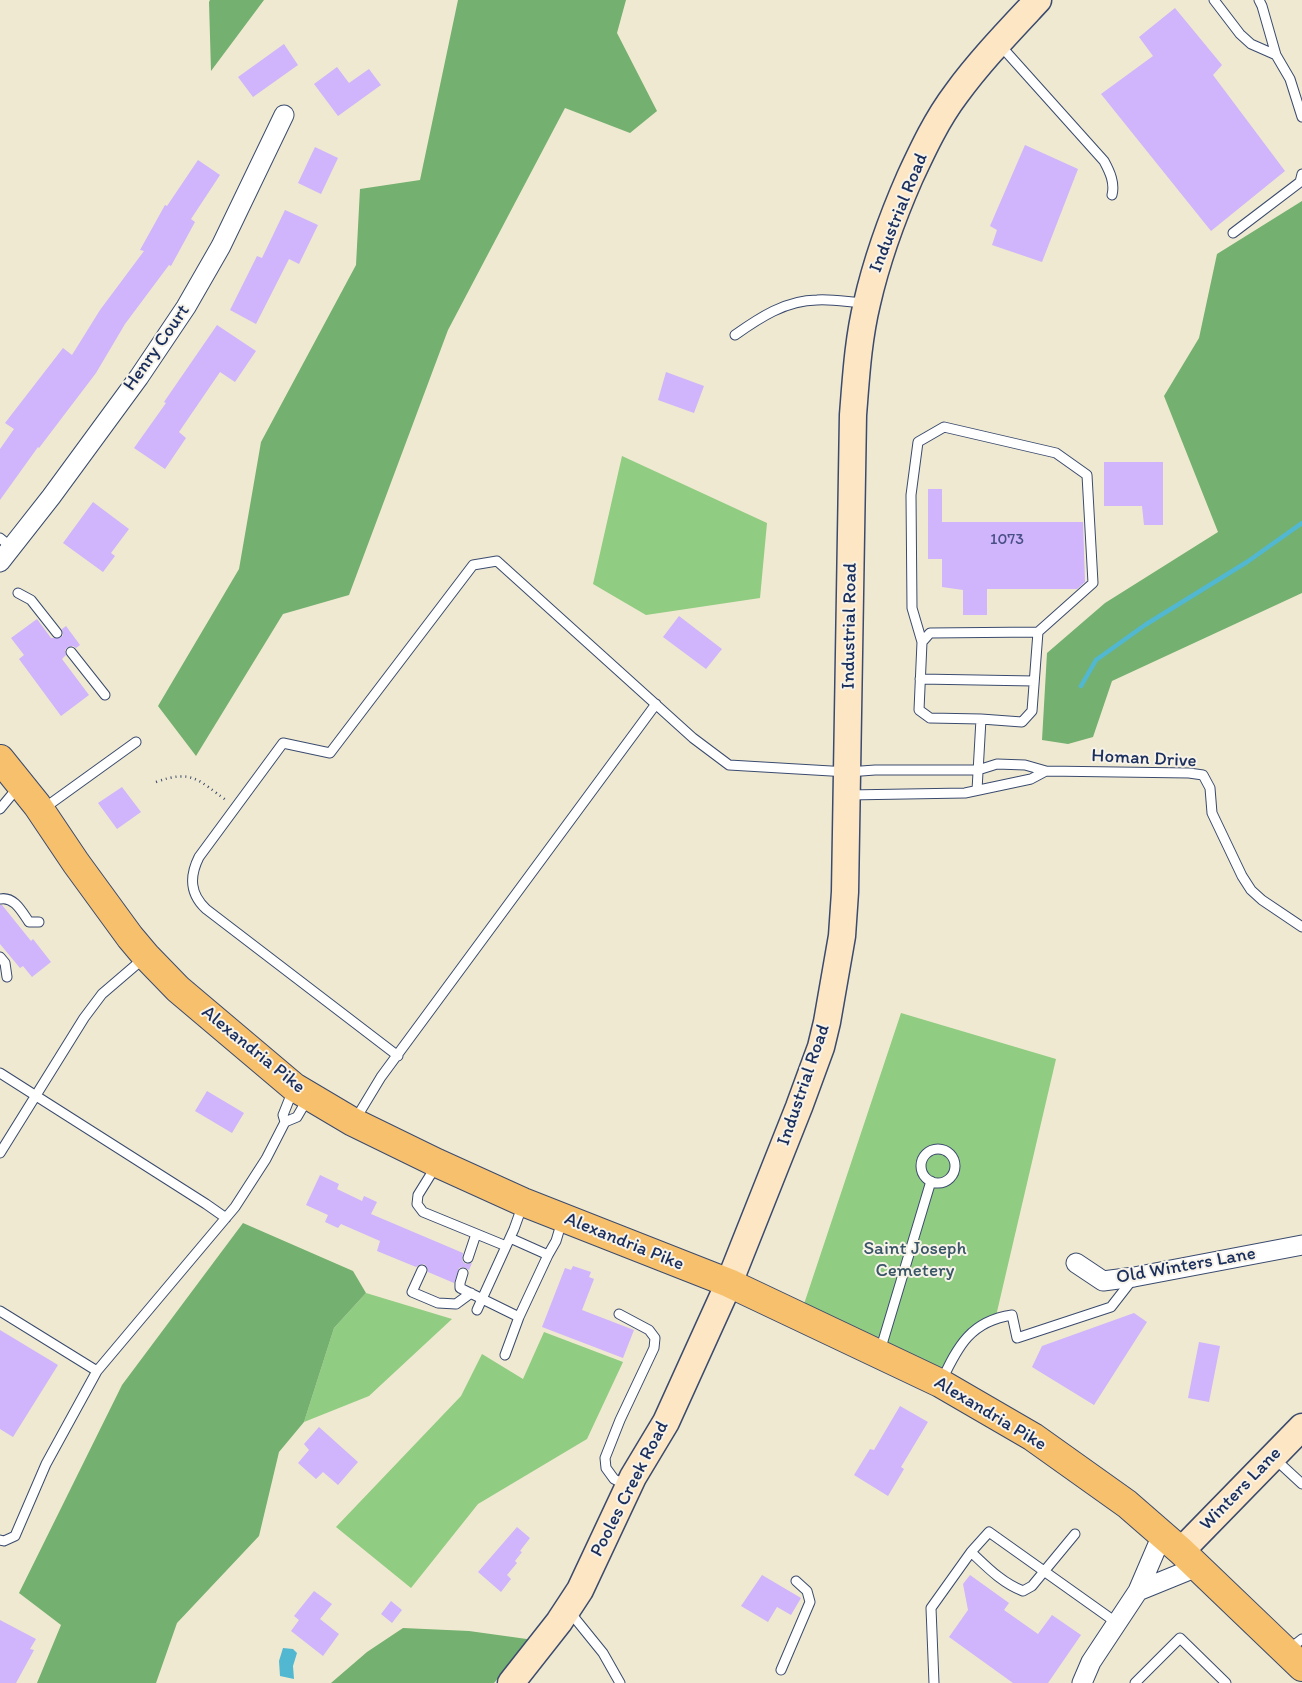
<!DOCTYPE html>
<html>
<head>
<meta charset="utf-8">
<style>
  body { margin:0 }
  canvas { display:block; background:#eee9d0 }
</style>
</head>
<body>
<canvas width="1302" height="1683"></canvas>
<script>
const ctx = document.querySelector('canvas').getContext('2d');
ctx.lineJoin = 'round';
function paint(path, color) { ctx.fillStyle = color; ctx.fill(path, 'evenodd'); }
function stroke(path, color, width, dash) { ctx.strokeStyle = color; ctx.lineWidth = width; ctx.lineCap = dash ? 'butt' : 'round'; ctx.setLineDash(dash || []); ctx.stroke(path); }
function drawText(font, color, halo, rows, align = 'center') {
  ctx.font = font + ' Itim,sans-serif'; ctx.lineWidth = 4; ctx.setLineDash([]); ctx.textBaseline = 'middle'; ctx.strokeStyle = halo; ctx.fillStyle = color; for (const [text, x, y, turn = 0] of rows) {
    ctx.save(); ctx.translate(x, y); ctx.rotate((+turn || 0) * Math.PI / 180); ctx.textAlign = isNaN(turn) ? turn : align; if (halo) ctx.strokeText(text, 0, 0); ctx.fillText(text, 0, 0); ctx.restore();
  }
}
const green = new Path2D(`
  M622 456 767 523 760 598 646 615 593 584Z
  M901 1013 1056 1059 996 1316 977 1328 940 1383 800 1316Z
  M366 1293 452 1319 369 1396 304 1422 334 1328Z
  M544 1332 623 1362 587 1439 478 1504 411 1588 336 1527 461 1396 482 1354 523 1379Z`);
const forest = new Path2D(`
  M210 0H264L211 71 209 2Z
  M458 0H626L617 33 657 111 630 133 565 108 448 330 349 595 283 614 196 756 158 706 239 569 261 442 356 265 360 189 420 180Z
  M1302 201V593L1112 681 1093 737 1068 744 1042 740 1047 653 1105 603 1218 532 1164 396 1199 338 1217 254Z
  M243 1223 353 1271 366 1293 334 1328 304 1422 279 1452 259 1536 177 1623 156 1683H37L61 1625 19 1593 122 1385Z
  M403 1628 469 1631 534 1640 494 1683H331L367 1652Z`);
const water = new Path2D(`
  M283 1648 293 1649 297 1653 293 1666 294 1679 280 1676 279 1661Z`);
const stream = new Path2D(`
  M1081 686 1096 660 1145 625 1247 562 1302 523`);
const building = new Path2D(`
  M1175 8 1222 65 1213 75 1285 171 1211 231 1101 94 1153 56 1139 37Z
  M284 44 298 65 253 97 238 77Z
  M337 67 349 83 369 69 381 85 338 116 314 84Z
  M1025 145 1078 169 1042 262 992 245 997 230 990 226Z
  M315 147 338 158 321 194 298 183Z
  M198 160 220 175 191 219 195 222 171 266 169 265 125 324 96 373 39 448 38 447 0 500V449L14 429 5 423 63 348 72 355 100 310 144 251 140 250 165 205 167 206Z
  M285 210 318 225 299 264 289 259 256 324 230 310 257 256 262 258Z
  M217 325 256 351 235 382 220 372 179 432 186 438 165 469 134 448 166 403 164 402Z
  M666 372 704 386 694 413 658 400Z
  M1104 462H1163V525H1144L1142 506H1104Z
  M928 489H942V522H1083L1085 582 1077 589H987V615H963V590L942 587V559H928Z
  M93 502 129 529 111 553 115 556 103 572 63 543Z
  M679 616 722 649 706 669 663 637Z
  M37 619 51 638H60L63 635 62 629 66 626 80 645 76 648 73 646 68 647 65 650 66 655 62 659 89 695 61 716 19 659 24 655 11 638Z
  M122 787 141 812 117 829 98 803Z
  M0 905H2L31 941 33 939 51 962 32 977 23 966 20 968 0 944Z
  M207 1091 244 1113 232 1133 195 1111Z
  M320 1175 339 1184 337 1189 362 1201 364 1196 377 1202 371 1214 463 1253 462 1259 463 1262 466 1264 472 1263 469 1270 464 1267 459 1268 454 1283 428 1272 427 1267 424 1264 419 1265 416 1267 377 1251 380 1241 341 1224 338 1228 325 1222 328 1215 306 1205Z
  M573 1266 591 1272 589 1277 594 1279 582 1310 634 1330 623 1358 542 1327 565 1268 571 1270Z
  M1134 1313 1147 1322 1094 1405 1032 1367 1042 1346Z
  M0 1330 58 1365 13 1437 0 1429Z
  M1199 1342 1220 1346 1209 1402 1188 1398Z
  M900 1406 928 1422 901 1467 904 1469 888 1496 854 1475 870 1449 874 1450Z
  M319 1427 358 1462 338 1485 323 1472 316 1479 298 1463 309 1450 304 1444Z
  M517 1527 530 1538 520 1551 522 1552 515 1561 517 1563 507 1575 511 1579 501 1592 478 1572Z
  M762 1575 801 1598 791 1615 777 1607 768 1622 741 1606Z
  M970 1575 1009 1603 1004 1610 1038 1634 1052 1615 1081 1635 1048 1683H1013L949 1637 968 1610 963 1584Z
  M314 1591 332 1604 320 1619 339 1634 323 1656 291 1631 299 1620 294 1616Z
  M391 1601 402 1610 392 1623 381 1614Z
  M0 1620 36 1639 30 1649 34 1650 16 1683H0Z`);
const path = new Path2D(`
  M156 782C192 769 198 780 226 800`);
const lane = new Path2D(`
  M1214 0 1240 34 1251 44 1276 55
  M1259 0 1262 6 1276 55 1290 79 1302 117
  M1000 45 1104 161C1110 172 1115 183 1112 195
  M1233 233 1300 182 1302 174
  M735 335C759 318 786 300 817 300 832 299 848 302 864 303
  M0 538 11 547
  M18 593 31 600 57 633
  M922 642 912 608 911 495 918 442 944 427 1056 453 1087 475 1093 583 1038 632 930 633 922 642 919 710 930 718 981 719 977 790
  M71 652 105 695
  M920 679 1034 681
  M981 719 1022 722 1032 711 1038 632
  M848 795 965 793 1031 779 1046 771
  M0 809 19 786
  M43 809 136 742
  M0 899C14 896 22 912 29 922H39
  M0 957 5 963 7 977
  M398 1056 206 909C190 894 189 877 199 857L283 743 330 753 473 565 497 561 693 738 729 765 848 772 875 770H978L997 764 1025 765 1046 771 1189 773 1203 775 1210 788 1212 813 1242 876 1251 890 1262 900 1302 927
  M0 1073 206 1204 226 1218
  M293 1090 283 1115 285 1122 297 1117 308 1098
  M355 1120 381 1077 656 704
  M921 1166a17 17 0 1 1 34 0a17 17 0 1 1-34 0Z
  M0 1153 84 1018 102 994 144 958
  M436 1166 418 1195 417 1204 423 1212 506 1246
  M548 1255 556 1241 562 1221
  M468 1258 476 1234
  M422 1270 412 1292 438 1303 456 1304 471 1293
  M463 1273 460 1283V1288L519 1317
  M477 1310 514 1229 523 1204
  M0 1311 97 1371
  M619 1314 649 1330 655 1338 654 1348 620 1420 605 1458 606 1468 614 1479 626 1485
  M880 1351 931 1181
  M505 1355 519 1317 548 1255 510 1238
  M942 1380C958 1346 971 1321 1012 1315L1017 1338 1111 1307 1132 1280
  M1275 1459 1302 1484
  M0 1540 4 1541 15 1536 46 1464 97 1371 235 1207 266 1159 285 1122
  M971 1552C987 1567 1002 1583 1023 1591L1032 1586 1075 1534
  M569 1611 603 1653 620 1683
  M1288 1650 1302 1639
  M781 1670 810 1602 807 1591 796 1581
  M934 1683 931 1608 971 1552 989 1532 1117 1623
  M1135 1683 1180 1638 1226 1683`);
const street = new Path2D(`
  M0 562 51 497 139 377 186 307 221 246 284 115
  M1076 1263 1103 1281 1134 1277 1302 1245
  M1138 1591 1197 1567
  M1082 1683 1091 1662 1138 1591 1162 1535`);
const secondary = new Path2D(`
  M1181 1551 1302 1427
  M511 1683 559 1622 580 1590 633 1477 666 1422 729 1283 799 1107 821 1047 827 1022 842 936 845 892 853 415C856 378 858 340 867 303 877 259 892 218 910 177 923 149 937 119 956 94 980 61 1010 30 1038 0`);
const highway = new Path2D(`
  M0 759 37 805 76 863 130 937 146 956 178 989 294 1087 353 1122 437 1163 523 1202 729 1283 940 1383 1033 1437 1127 1504 1181 1551 1302 1667`);
const numberNames = [
  ["1073",1007,540]
];
const streetNames = [
  ["Industrial Road",899,213,-68],
  ["Henry Court",157,348,-55],
  ["Industrial Road",850,626,-89],
  ["Homan Drive",1144,759,3],
  ["Alexandria Pike",253,1050,39],
  ["Industrial Road",804,1085,-71],
  ["Alexandria Pike",624,1242,22],
  ["Old Winters Lane",1186,1266,-10],
  ["Alexandria Pike",990,1414,31],
  ["Pooles Creek Road",630,1489,-63],
  ["Winters Lane",1241,1489,-46]
];
const parkNames = [
  ["Saint Joseph",915,1249],
  ["Cemetery",915,1271]
];
paint(green, '#90cc81');
paint(forest, '#74b06f');
paint(water, '#52b8d1');
stroke(stream, '#52b8d1', 4.5);
paint(building, '#d0b4fc');
stroke(lane, '#3b4b6f', 11);
stroke(street, '#3b4b6f', 21);
stroke(secondary, '#3b4b6f', 29);
stroke(highway, '#3b4b6f', 30);
stroke(path, '#3b4b6f', 2.5, [1, 4]);
stroke(lane, '#fff', 9);
stroke(street, '#fff', 19);
stroke(secondary, '#fce6c4', 26);
stroke(highway, '#f7c06c', 28);
drawText('16px', '#485086', null, numberNames);
drawText('19px', '#1b2f5e', '#f7f3e8', streetNames);
drawText('19px', '#385667', '#f7f3e8', parkNames);
</script>
</body>
</html>
